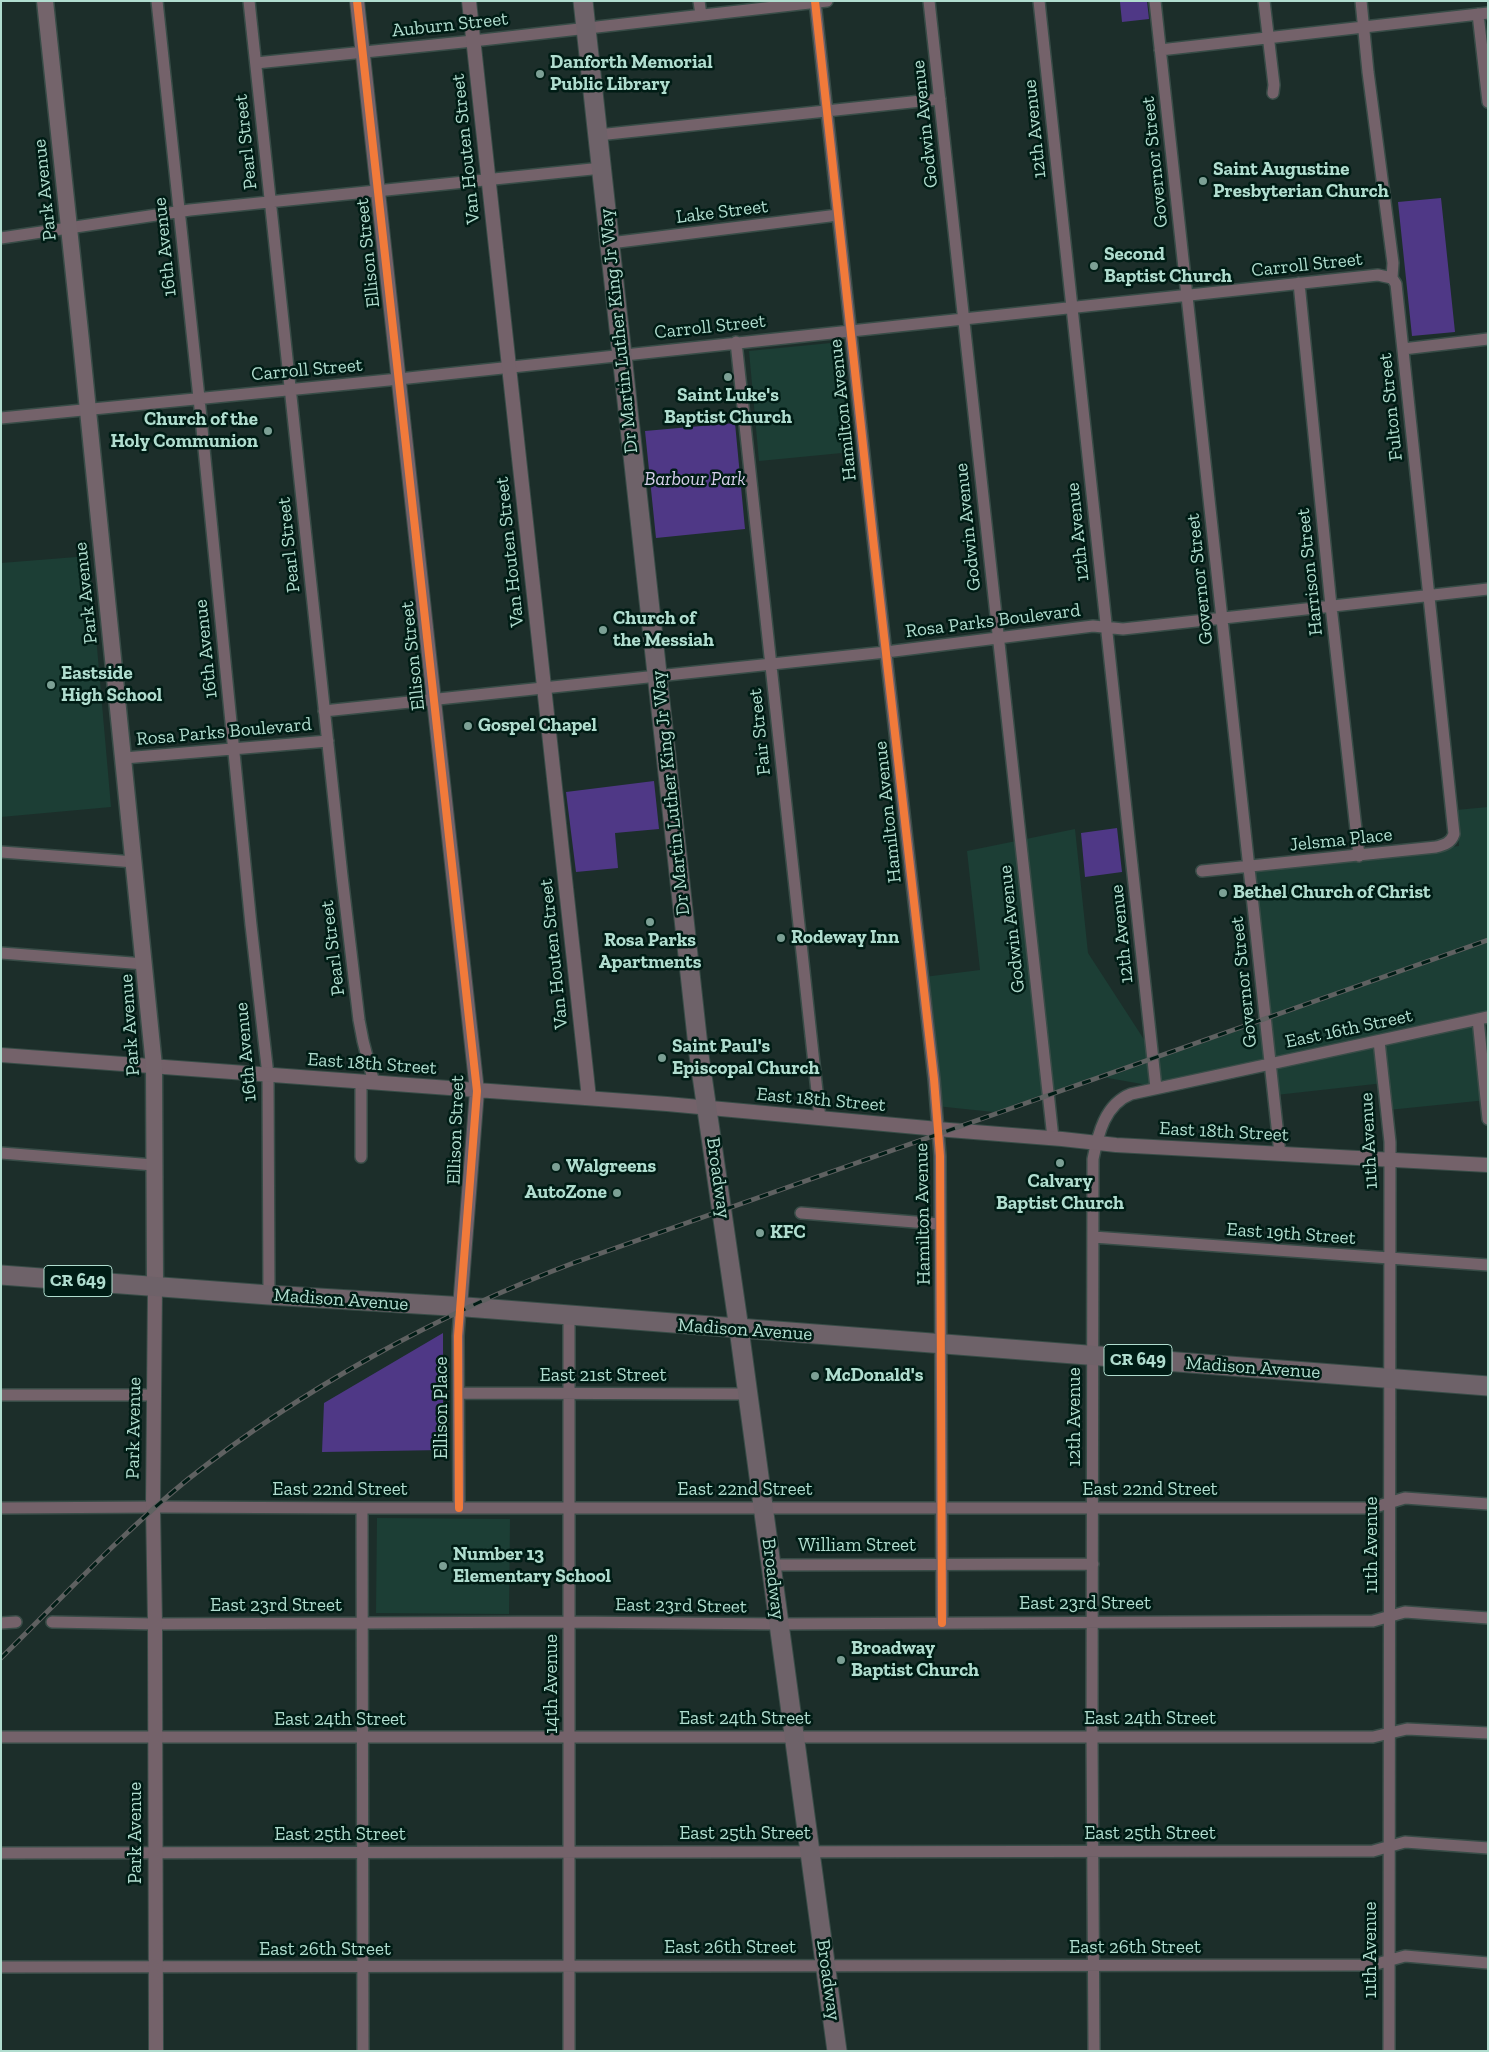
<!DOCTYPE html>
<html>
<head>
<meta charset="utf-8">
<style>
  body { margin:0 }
  #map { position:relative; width:1489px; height:2052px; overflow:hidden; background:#1c2e2a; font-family:"Zilla Slab",serif }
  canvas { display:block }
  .frame { position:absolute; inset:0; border:2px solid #b0ddcf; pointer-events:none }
</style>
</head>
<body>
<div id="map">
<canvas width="1489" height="2052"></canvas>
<div class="frame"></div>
</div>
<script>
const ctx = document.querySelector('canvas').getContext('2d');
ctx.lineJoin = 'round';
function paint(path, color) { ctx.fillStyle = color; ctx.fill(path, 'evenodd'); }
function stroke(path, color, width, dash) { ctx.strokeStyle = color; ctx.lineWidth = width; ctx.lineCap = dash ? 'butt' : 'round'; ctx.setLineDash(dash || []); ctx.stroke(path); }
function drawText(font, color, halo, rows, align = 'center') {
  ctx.font = font + ' "Zilla Slab",serif'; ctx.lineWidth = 5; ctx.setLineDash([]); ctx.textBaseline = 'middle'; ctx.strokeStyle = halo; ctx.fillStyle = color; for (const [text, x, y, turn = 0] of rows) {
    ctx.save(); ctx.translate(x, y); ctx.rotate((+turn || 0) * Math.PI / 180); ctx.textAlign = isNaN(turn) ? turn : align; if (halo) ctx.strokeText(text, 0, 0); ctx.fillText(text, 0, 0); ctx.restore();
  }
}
const built = new Path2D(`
  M841 342 852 452 759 461 749 351Z
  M89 556 111 807 1 817V563Z
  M1488 807V1020L1479 1021 1487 1100 1388 1110 1384 1083 1276 1095 1272 1066 1159 1087 1102 1077 1003 1113 936 1106 924 977 980 970 967 851 1075 829 1088 953 1156 1058 1266 1021 1250 865 1459 846 1456 810Z
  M377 1518 510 1519 509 1614 376 1613Z`);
const green = new Path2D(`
  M1147 1 1149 19 1122 22 1120 2Z
  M1441 198 1455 332 1412 336 1398 202Z
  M735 423 745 529 656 538 645 431Z
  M654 781 659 829 615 833 618 868 576 872 566 792Z
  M1117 828 1122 872 1085 877 1081 833Z
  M443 1333V1450L322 1452 324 1403Z`);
const minor = new Path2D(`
  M157 1 199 398 251 925 268 1075 269 1295
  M249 1 342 876 359 1020 363 1041 374 1083
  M699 1 701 15
  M815 1 873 538 934 1079 940 1156 942 1623
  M929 1 1053 1138
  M1039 1 1156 1088
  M1155 1 1280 1154
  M1264 1 1274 85 1273 93
  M1478 14 1488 102
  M1160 50 1488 13
  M256 63 473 41 827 1
  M598 135 940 99
  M1 238 190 210 602 168
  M610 243 838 215
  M1299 283 1331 606 1359 856
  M736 342 820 1119
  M1403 349 1488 339
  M1 418 399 379 1378 275 1392 278
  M324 711 886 652 1093 626 1123 629 1488 589
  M124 758 328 741
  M1 852 135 862
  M1202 871 1436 847C1444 845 1451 843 1454 834L1396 284 1392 278 1393 263 1368 72 1361 1
  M1 953 145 964
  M1478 1019 1488 1119
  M1379 1041 1390 1142 1389 2051
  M1 1153 154 1165
  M361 1157V1082
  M801 1213 940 1224
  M1093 1237 1488 1265
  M569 1316V2051
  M459 1393 748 1394
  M1 1395H155
  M1 1508 156 1507 362 1508H1372L1405 1498 1488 1504
  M362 1508 363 2051
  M459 1508 458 1336 460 1307
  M771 1565 1093 1564
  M52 1622 155 1624 569 1622 779 1624 1373 1621 1405 1612 1488 1618
  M1 1623 16 1622
  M1 1737H1373L1407 1729 1488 1733
  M1 1853 1373 1851 1405 1842 1488 1848
  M1 1967 1373 1965 1405 1956 1488 1963
  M1094 2051 1092 1737 1093 1159C1098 1134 1105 1104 1131 1094L1488 1017`);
const tertiary = new Path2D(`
  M357 1 477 1091 460 1307
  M469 1 589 1098
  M1 1055 667 1104 949 1130 1062 1139 1116 1145 1488 1165
  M155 1286 153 1507 155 1624 156 2051`);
const secondary = new Path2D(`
  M45 1 81 341 154 1066 155 1286`);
const primary = new Path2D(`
  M583 1 699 1055 739 1329 837 2051
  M1 1275 269 1295 466 1307 1488 1386`);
const rail = new Path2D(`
  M1 1658C62 1598 121 1534 187 1480 303 1388 438 1314 576 1262L1488 940`);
const cycleway = new Path2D(`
  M357 1 477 1091 458 1336 459 1508
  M815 1 873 538 934 1079 940 1156 942 1623`);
const markers = [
  [540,74,5,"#7ca095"],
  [1203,181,5,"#7ca095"],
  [1094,266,5,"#7ca095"],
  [728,377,5,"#7ca095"],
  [268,431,5,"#7ca095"],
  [603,630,5,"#7ca095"],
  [51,685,5,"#7ca095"],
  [468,726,5,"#7ca095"],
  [1223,893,5,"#7ca095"],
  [650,922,5,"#7ca095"],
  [781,938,5,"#7ca095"],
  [662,1058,5,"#7ca095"],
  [1060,1163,5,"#7ca095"],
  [556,1167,5,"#7ca095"],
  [617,1193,5,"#7ca095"],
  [760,1233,5,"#7ca095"],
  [815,1376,5,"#7ca095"],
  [443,1566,5,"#7ca095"],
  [841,1660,5,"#7ca095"]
];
const shields = [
  [78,1281,68],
  [1138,1360,68]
];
const shieldNames = [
  ["CR 649",78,1281],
  ["CR 649",1138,1360]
];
const streetNames = [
  ["Auburn Street",450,25,-6],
  ["Godwin Avenue",925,124,-96],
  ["12th Avenue",1035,129,-96],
  ["Pearl Street",246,142,-96],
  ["Van Houten Street",466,149,-96],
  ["Governor Street",1155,162,-96],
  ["Park Avenue",45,190,-96],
  ["Lake Street",722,212,-7],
  ["16th Avenue",165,247,-96],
  ["Ellison Street",368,253,-96],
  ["Carroll Street",1307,265,-6],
  ["Carroll Street",710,327,-6],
  ["Dr Martin Luther King Jr Way",619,331,-96],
  ["Carroll Street",307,370,-5],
  ["Fulton Street",1391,407,-96],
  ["Hamilton Avenue",843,410,-96],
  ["Godwin Avenue",968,527,-96],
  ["12th Avenue",1078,532,-96],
  ["Pearl Street",289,545,-96],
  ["Van Houten Street",510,552,-96],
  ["Harrison Street",1310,572,-96],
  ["Governor Street",1200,579,-96],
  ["Park Avenue",86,593,-96],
  ["Rosa Parks Boulevard",993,621,-7],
  ["16th Avenue",206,649,-96],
  ["Ellison Street",413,656,-96],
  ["Rosa Parks Boulevard",224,732,-5],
  ["Fair Street",760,732,-96],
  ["Dr Martin Luther King Jr Way",671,793,-96],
  ["Hamilton Avenue",888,812,-96],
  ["Jelsma Place",1341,840,-6],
  ["Godwin Avenue",1012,929,-96],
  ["12th Avenue",1122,934,-96],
  ["Pearl Street",333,948,-97],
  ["Van Houten Street",554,954,-96],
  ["Governor Street",1244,982,-96],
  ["Park Avenue",130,1025,-94],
  ["East 16th Street",1349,1029,-12],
  ["16th Avenue",246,1052,-95],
  ["East 18th Street",372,1064,4],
  ["East 18th Street",821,1100,5],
  ["Ellison Street",456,1130,-88],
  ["East 18th Street",1224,1132,3],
  ["11th Avenue",1369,1141,-93],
  ["Broadway",718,1178,82],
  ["Hamilton Avenue",923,1214,-91],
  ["East 19th Street",1291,1234,4],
  ["Madison Avenue",341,1300,4],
  ["Madison Avenue",745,1330,4],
  ["Madison Avenue",1253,1368,4],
  ["East 21st Street",603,1376],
  ["Ellison Place",442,1408,-90],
  ["12th Avenue",1075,1417,-90],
  ["Park Avenue",134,1428,-89],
  ["East 22nd Street",340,1490],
  ["East 22nd Street",745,1490],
  ["East 22nd Street",1150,1490],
  ["11th Avenue",1372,1545,-90],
  ["William Street",857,1546],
  ["Broadway",773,1579,83],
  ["East 23rd Street",1085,1604],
  ["East 23rd Street",276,1606],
  ["East 23rd Street",681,1606,1],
  ["14th Avenue",552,1684,-90],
  ["East 24th Street",745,1719],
  ["East 24th Street",1150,1719],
  ["East 24th Street",340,1720],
  ["Park Avenue",136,1833,-90],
  ["East 25th Street",745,1834],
  ["East 25th Street",1150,1834],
  ["East 25th Street",340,1835],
  ["East 26th Street",730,1948],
  ["East 26th Street",1135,1948],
  ["East 26th Street",325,1950],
  ["11th Avenue",1371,1950,-90],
  ["Broadway",828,1980,82]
];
const poiNames = [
  ["Danforth Memorial",550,63],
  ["Public Library",550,85],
  ["Saint Augustine",1213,170],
  ["Presbyterian Church",1213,192],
  ["Second",1104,255],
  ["Baptist Church",1104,277],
  ["Saint Luke's",728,396,"center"],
  ["Baptist Church",728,418,"center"],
  ["Church of the",258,420,"right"],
  ["Holy Communion",258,442,"right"],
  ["Church of",613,619],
  ["the Messiah",613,641],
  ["Eastside",61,674],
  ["High School",61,696],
  ["Gospel Chapel",478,726],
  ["Bethel Church of Christ",1233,893],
  ["Rodeway Inn",791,938],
  ["Rosa Parks",650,941,"center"],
  ["Apartments",650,963,"center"],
  ["Saint Paul's",672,1047],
  ["Episcopal Church",672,1069],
  ["Walgreens",566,1167],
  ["Calvary",1060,1182,"center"],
  ["Baptist Church",1060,1204,"center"],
  ["AutoZone",607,1193,"right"],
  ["KFC",770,1233],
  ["McDonald's",825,1376],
  ["Number 13",453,1555],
  ["Elementary School",453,1577],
  ["Broadway",851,1649],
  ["Baptist Church",851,1671]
];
const parkNames = [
  ["Barbour Park",695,480]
];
paint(built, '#1c3e35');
paint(green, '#4f3886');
stroke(minor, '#384c47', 14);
stroke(tertiary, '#384c47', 16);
stroke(secondary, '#384c47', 19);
stroke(primary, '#384c47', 21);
stroke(minor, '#74626a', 11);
stroke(tertiary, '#74626a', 14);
stroke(secondary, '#74646b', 16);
stroke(primary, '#6e6269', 19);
stroke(rail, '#5f6161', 5);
stroke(rail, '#001c15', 3, [9]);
stroke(cycleway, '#f17a3a', 8);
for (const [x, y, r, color] of markers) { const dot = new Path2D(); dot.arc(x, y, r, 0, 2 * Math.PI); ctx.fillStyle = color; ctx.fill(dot); stroke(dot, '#001c15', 2); }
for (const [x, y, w] of shields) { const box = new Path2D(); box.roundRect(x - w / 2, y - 15.5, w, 31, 4); ctx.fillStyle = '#001c15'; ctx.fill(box); stroke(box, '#b0ddcf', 1); }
drawText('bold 18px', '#b0ddcf', null, shieldNames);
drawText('19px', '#b0ddcf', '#001c15', streetNames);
drawText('bold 19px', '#b0ddcf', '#001c15', poiNames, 'left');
drawText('italic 19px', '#d5cfea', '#001c15', parkNames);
</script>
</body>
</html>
